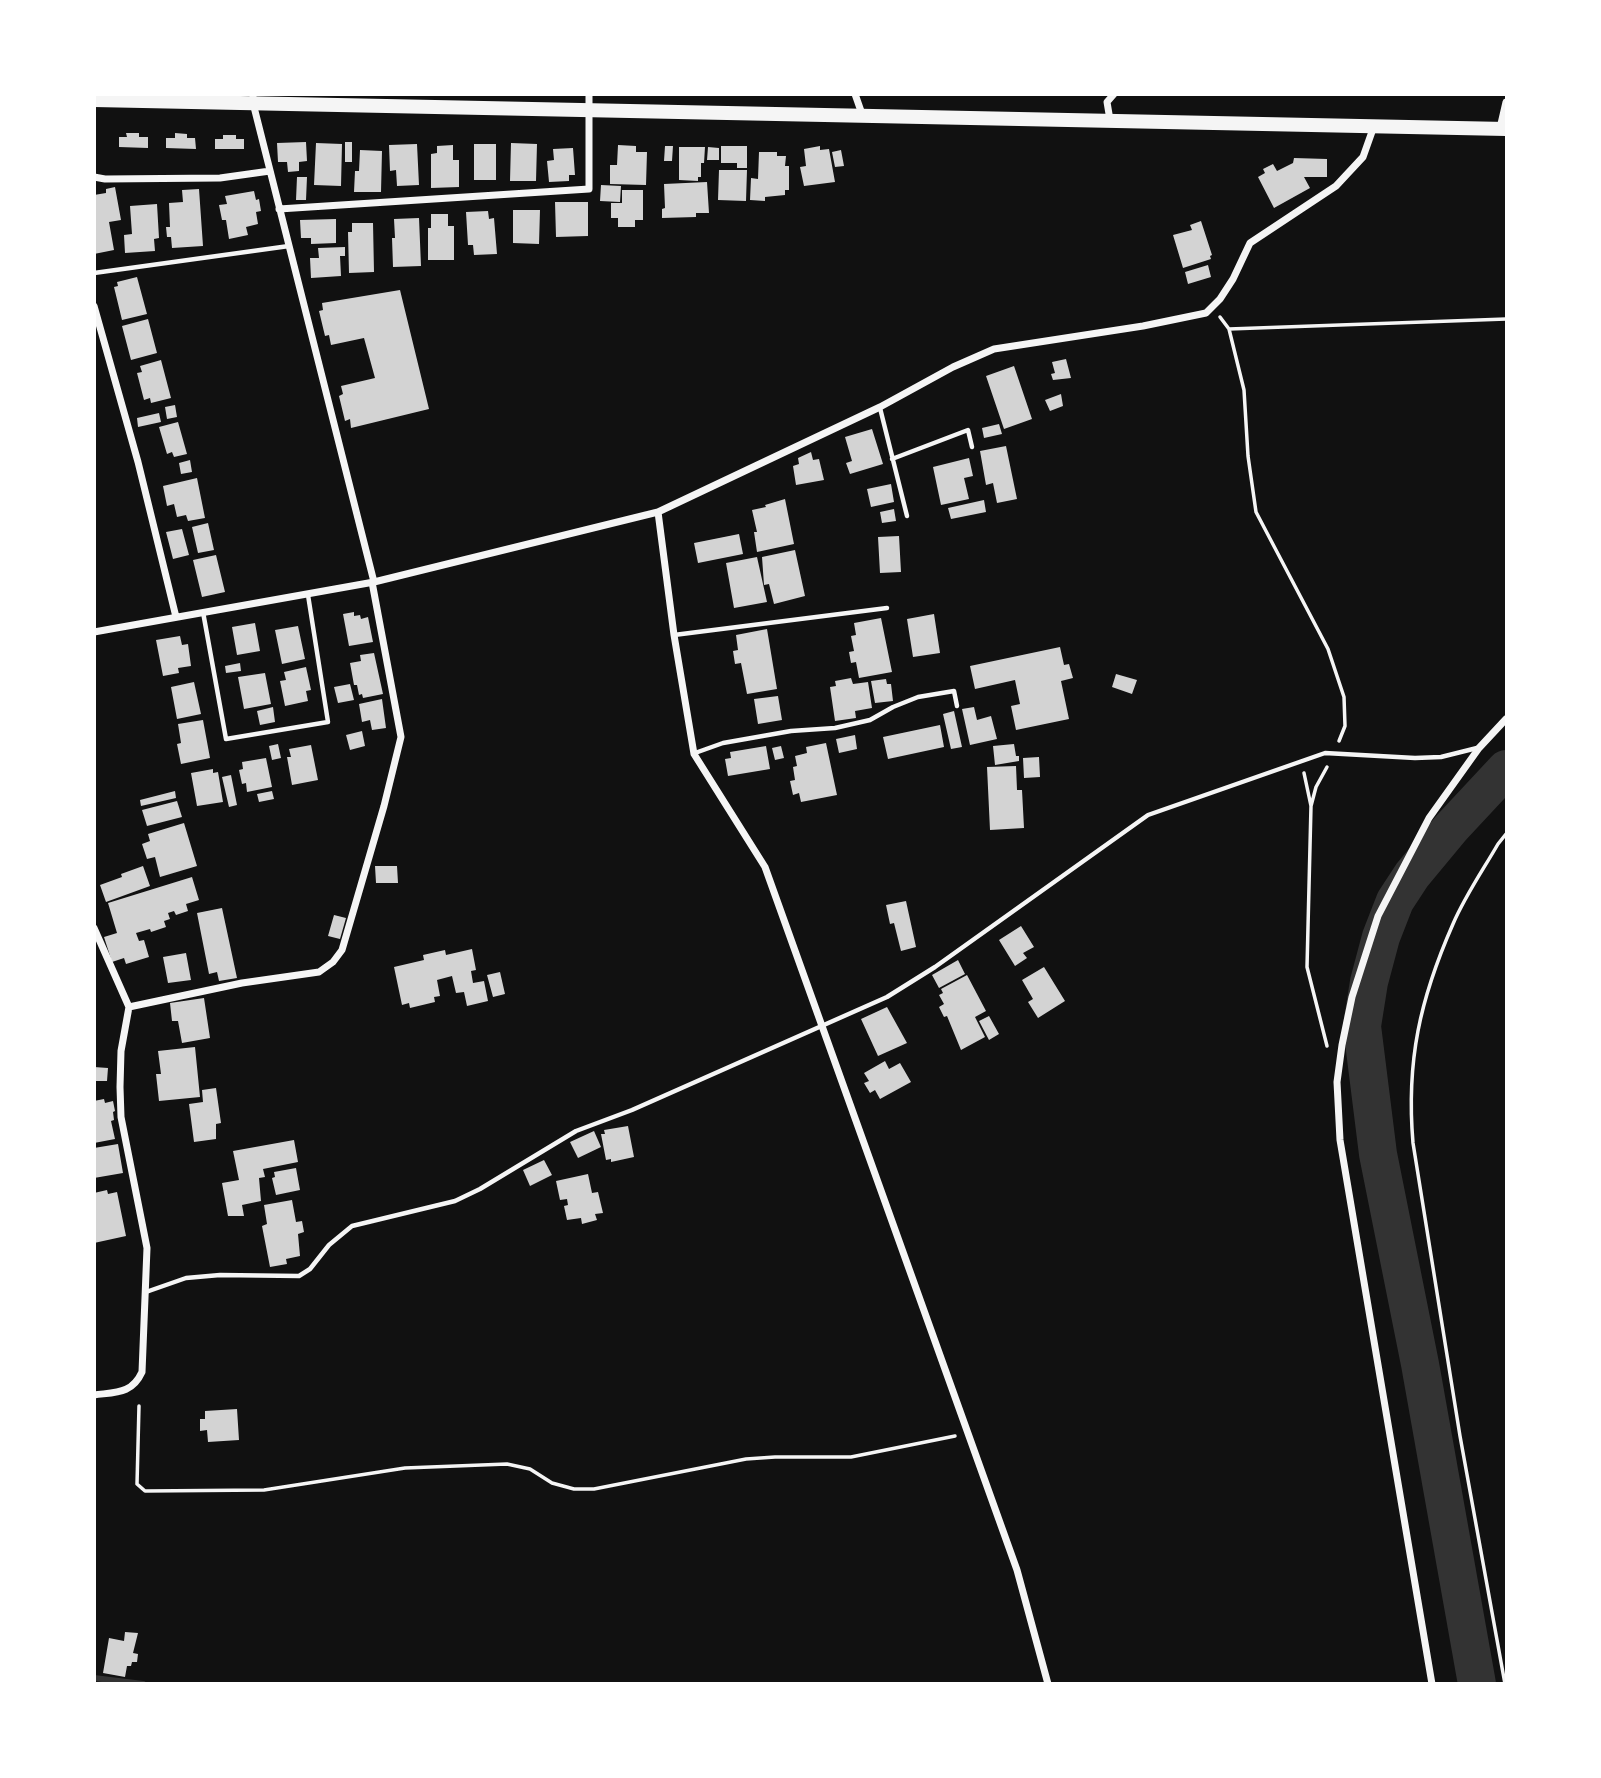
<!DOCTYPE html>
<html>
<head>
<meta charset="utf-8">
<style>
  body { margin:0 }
  #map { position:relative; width:1601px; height:1778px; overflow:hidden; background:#111; font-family:"DejaVu Sans",sans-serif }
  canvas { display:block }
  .frame { position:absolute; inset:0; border:96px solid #fff; pointer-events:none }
</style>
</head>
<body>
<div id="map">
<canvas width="1601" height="1778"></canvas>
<div class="frame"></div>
</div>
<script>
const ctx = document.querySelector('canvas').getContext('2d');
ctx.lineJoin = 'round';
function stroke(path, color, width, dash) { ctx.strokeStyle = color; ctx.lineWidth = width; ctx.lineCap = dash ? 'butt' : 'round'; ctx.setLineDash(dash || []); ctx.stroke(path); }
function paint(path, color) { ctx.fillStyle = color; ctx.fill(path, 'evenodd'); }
const stream = new Path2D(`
  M94 1678 143 1684`);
const river = new Path2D(`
  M1477 1684 1420 1364 1378 1154 1362 1026 1369 982 1381 937 1395 901 1412 875 1451 828 1506 769`);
const building = new Path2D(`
  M126 133H139V137H148V148L119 147V137H127Z
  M175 133 187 134V138H195L196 149 166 148V138H175Z
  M223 135H236V139H244V149H215V139H223Z
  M306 142 307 161 299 162V171L288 172 287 162H278L277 143Z
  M345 142H352V162H345Z
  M316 143 342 144 341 186 314 185Z
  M511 143 537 144 536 181H510Z
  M417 144 419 185 397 186 396 170 390 171 389 145Z
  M474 144H496V180H474Z
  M453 145V160H459V187L431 188V154L437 153V146Z
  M618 145 636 146V152H647L646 185 610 184V165H617Z
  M665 146H673L672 161H664Z
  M721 146H747V168H737V163H721Z
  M820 146V150L829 149 835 182 804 186 800 167 806 166 804 149Z
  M679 147H705L704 163H701V177H698V181L679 180Z
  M708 147 719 148V160H707Z
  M573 148 575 175H569V181L549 182 547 161 554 160 553 149Z
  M360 150 382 151 381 192H354L355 171H359Z
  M841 150 844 166 835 167 832 152Z
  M759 152H777V156H786L785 166H789V190H785V195L765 197V201L750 200 751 178 758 179Z
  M1294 158 1327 159V177H1304L1310 188 1274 208 1258 177 1265 173 1263 169 1273 164 1277 171 1293 163Z
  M719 170H747L746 201 718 200Z
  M297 177H307L306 200H296Z
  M707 182 709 213H696V217L662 218V209L665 208 664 184Z
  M601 185 621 186 620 202 600 201Z
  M115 187 121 220 109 222 114 250 94 254V195L106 193V189Z
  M199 189 203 246 172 248 171 237H167L166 227H170L169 203 183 202 182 190Z
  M622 190H643V220H635V227H618V218H611V203H622Z
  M254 191 256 200 259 199 261 211 256 212 258 224 246 227 248 235 229 239 226 220H222L219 205 227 204 225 196Z
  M555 202H588V236L556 237Z
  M157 204 159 238 154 239 155 251 125 253 124 235 132 234 130 206Z
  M513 210H540L539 244 513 243Z
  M488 211 489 219 494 218 497 254 474 255 473 245H468L466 212Z
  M431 214H448V226H454V260H428V228H431Z
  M419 218 421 266 393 267 392 238H395L394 219Z
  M336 219V243L311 244V238H301L300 220Z
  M1201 221 1212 255 1210 256 1211 259 1183 268 1173 235 1192 230 1190 225Z
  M352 223H373L374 272 349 273 348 232H352Z
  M345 247V256H340L341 276 311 278 310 258H319L318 248Z
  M1208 265 1211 277 1188 284 1185 272Z
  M137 277 147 314 122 320 114 287 118 286 117 282Z
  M400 290 429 409 351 428 350 419 345 421 339 396 343 394 341 386 375 378 364 338 331 345 329 335 325 336 319 311 323 310 322 303Z
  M148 319 157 353 131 360 122 326Z
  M1066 359 1071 378 1053 380 1051 374 1055 373 1052 362Z
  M161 360 171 398 151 403 150 398 144 400 137 373 142 372 140 366Z
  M1014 366 1032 419 1004 429 986 376Z
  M1061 394 1063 406 1050 411 1045 400Z
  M175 405 177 417 167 419 165 407Z
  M159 413 161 422 138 427 137 418Z
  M178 422 187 454 174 457 172 452 167 454 159 427Z
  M999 424 1002 434 984 438 982 428Z
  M872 429 883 464 850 474 846 463 852 461 845 437Z
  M1006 446 1017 499 997 503 993 483 986 485 980 451Z
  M811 452 813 460 819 459 824 480 796 485 793 466 799 464 798 458Z
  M969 458 973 476 964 478 969 499 941 505 933 467Z
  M190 460 192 472 181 474 179 463Z
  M197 478 205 518 188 521 186 515 177 517 174 504 167 506 163 486Z
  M891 484 894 502 871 507 867 489Z
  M785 499 794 544 757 552 754 532H757L752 510 766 507 765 505Z
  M984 500 986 512 951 519 948 508Z
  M894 509 896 521 882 523 880 512Z
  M208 523 214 550 198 553 192 527Z
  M182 529 189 555 173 559 166 532Z
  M739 534 743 554 698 563 694 543Z
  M899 536 901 572 880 573 878 537Z
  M795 550 805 596 774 604 769 584 764 585 762 557Z
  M216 555 225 592 202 597 193 560Z
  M757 557 767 602 734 608 726 563Z
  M354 612V616L360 615 361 619 368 617 373 642 349 646 343 614Z
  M934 614 940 653 913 657 907 619Z
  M881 618 892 672 859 678 856 662 851 663 849 652 854 651 851 636 856 635 854 623Z
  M255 623 260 651 237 655 232 627Z
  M298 626 305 659 282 664 275 630Z
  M767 629 777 689 747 694 741 663 735 664 733 651 738 650 736 635Z
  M180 636 182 645 188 644 191 666 178 668 179 673 163 676 156 640Z
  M1060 647 1064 665 1069 664 1073 678 1061 681 1069 719 1016 730 1011 706 1020 704 1015 680 975 689 970 666Z
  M374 653 383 694 363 698 362 694 359 695 357 685H354L350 663 361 661 360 655Z
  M240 663 241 671 226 673 225 666Z
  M306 667 311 690 306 691 308 701 285 706 280 681 286 680 284 672Z
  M265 673 271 704 244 709 238 677Z
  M1116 674 1137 680 1132 694 1112 687Z
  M851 678 853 684 868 682 872 708 855 711 856 718 835 721 830 687 836 686 835 681Z
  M886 679 887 684H891L893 701 875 703 871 681Z
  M194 682 201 714 177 719 171 687Z
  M350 684 354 700 338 703 334 687Z
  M778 696 782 720 758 724 754 699Z
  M382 699 386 728 372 730 370 720 362 722 359 704Z
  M273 707 275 722 260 725 257 711Z
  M974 707 977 720 991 716 997 739 970 745 962 709Z
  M954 711 962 747 951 749 943 714Z
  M203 720 210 758 181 764 177 744 181 743 178 724Z
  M940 725 944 747 888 759 883 737Z
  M362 731 365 746 350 750 346 735Z
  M855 735 857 749 839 753 836 739Z
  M826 743 837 795 801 802 799 793 793 795 790 781 795 780 793 767 797 766 795 756 807 753 806 747Z
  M278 744 281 758 272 760 269 746Z
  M1014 744 1016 756H1019V761L995 765 993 746Z
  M311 745 318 780 292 785 287 757H291L289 749Z
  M766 746 770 769 728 776 725 759 731 758 730 752Z
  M781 746 784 758 775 760 772 748Z
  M1039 757 1040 777 1024 778 1023 758Z
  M266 758 272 787 247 792 246 783 242 784 239 770 243 769 242 762Z
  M1016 766 1017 790H1022L1024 828 990 830 987 767Z
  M213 769V773L218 772 223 802 197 806 191 773Z
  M231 775 237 805 229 807 222 777Z
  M175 791 176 798 141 806 140 800Z
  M272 791 274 799 259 802 257 794Z
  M177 801 182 817 147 826 142 810Z
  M184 823 197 866 160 877 155 857 147 859 142 844 150 841 148 834Z
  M143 866 150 886 106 902 100 885 122 877 121 874Z
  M375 866H397L398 883H376Z
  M192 877 199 900 186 904 188 911 176 915 174 911 168 913 170 919 164 921 166 927 151 932 150 929 136 933 139 941 144 940 149 957 126 964 124 958 112 962 104 937 117 933 108 903Z
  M906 901 916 947 901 951 894 923 890 924 886 905Z
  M222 908 237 978 219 981 217 972 209 974 197 913Z
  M334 915 346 918 340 939 328 936Z
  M1021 926 1034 947 1023 953 1027 958 1015 966 999 940Z
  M472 949 476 970 471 971 473 983 484 981 488 1001 467 1006 464 992 456 993 452 976 437 980 440 996 434 997 435 1002 410 1008 409 1003 402 1005 394 967 424 960 423 955 445 950 446 955Z
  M186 953 191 980 168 983 163 957Z
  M958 960 965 974 939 988 932 975Z
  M1044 967 1065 1001 1038 1018 1028 1002 1033 999 1022 980Z
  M500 972 505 994 493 997 487 975Z
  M967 975 986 1011 975 1017 985 1037 961 1050 947 1016 944 1017 939 1007 944 1004 939 995 943 993 941 989Z
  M204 998 210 1038 182 1043 178 1021H172L170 1003Z
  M887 1007 907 1043 878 1056 861 1019Z
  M989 1016 999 1034 989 1040 979 1021Z
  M195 1047 200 1097 159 1101 156 1074H161L158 1051Z
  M885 1061 889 1069 900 1063 911 1082 880 1099 875 1090 870 1093 864 1083 869 1081 864 1073Z
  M94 1067 108 1068 107 1081H94Z
  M216 1088 221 1123 216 1124V1139L194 1142 189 1104 203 1102 202 1090Z
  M104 1099 105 1103 113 1101 115 1111 113 1112 114 1120 111 1121 115 1139 94 1143V1101Z
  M628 1126 634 1157 611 1162V1159L606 1160 601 1134H605L604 1130Z
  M594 1131 601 1147 578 1158 570 1142Z
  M294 1140 298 1162 263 1169 265 1177 259 1178 261 1201 242 1205 244 1216H228L222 1183 239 1180 233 1151Z
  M118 1144 123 1173 94 1178V1148Z
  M544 1160 552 1175 530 1186 523 1170Z
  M296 1168 300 1190 276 1195 272 1178 275 1177 274 1172Z
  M588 1174 592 1193 598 1192 603 1213 595 1214 597 1220 582 1224 581 1218 567 1220 564 1206 568 1205 567 1199 560 1200 556 1181Z
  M107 1190 108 1194 117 1192 126 1236 94 1243V1193Z
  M292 1200 296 1222 302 1221 304 1232 298 1234 300 1256 286 1259 287 1264 270 1267 262 1226 267 1224 264 1205Z
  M237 1409 239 1440 208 1442 207 1430 200 1431V1419H205V1411Z
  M125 1632 138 1633 133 1653 138 1654 137 1662H132L131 1666H127L125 1677 103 1673 109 1638 124 1641Z`);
const path = new Path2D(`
  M1220 317 1229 329 1244 390 1248 456 1256 512 1328 649 1344 697 1345 726 1339 741
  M1229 329 1506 319
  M1304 773 1311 806 1307 967 1327 1046
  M1311 806 1316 787 1327 767
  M139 1406 137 1484 145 1491 264 1490 405 1468 507 1464 530 1469 552 1483 574 1489H594L746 1459 775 1457H851L955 1436
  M1505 1684 1460 1436 1413 1143C1406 1061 1420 999 1453 924 1465 896 1483 870 1498 844L1506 834`);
const service = new Path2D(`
  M94 273 289 246
  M880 408 907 516
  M892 459 968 430 972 447
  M203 612 226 739 328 722 308 595
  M674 635 887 608
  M695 753 723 743 791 731 835 728 870 720 893 707 918 697 954 691 957 706
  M146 1292 186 1278 220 1275 299 1276 310 1269 329 1245 352 1226 455 1201 480 1189 576 1131 632 1110 887 997 935 967 1148 815 1325 753 1415 758 1441 757 1477 748`);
const minor = new Path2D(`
  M253 94V103L374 582
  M855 94 862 114
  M1110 120 1107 102 1114 94
  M1500 128 1506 102
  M94 177 105 179 220 178 270 171
  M279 209 589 189V94
  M94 306 138 462 176 617
  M658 512 674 635 694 754 765 867 1017 1570 1048 1684
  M94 632 374 582 658 512 880 407 953 367 994 349 1143 326 1206 313 1220 299 1233 279 1250 243 1336 186 1363 157 1374 126
  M94 928 129 1007 121 1051 120 1087 121 1117 147 1248 142 1372C132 1394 116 1392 94 1395
  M129 1007 242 983 319 972 333 962 342 950 384 806 401 737 372 582
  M1432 1684 1340 1140 1337 1082 1342 1045 1352 997 1378 916 1429 818 1479 748 1506 719`);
const primary = new Path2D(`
  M94 100 1506 129`);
stroke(stream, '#333', 6);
stroke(river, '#333', 38);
paint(building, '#d3d3d3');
stroke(path, '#f5f5f5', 3.5);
stroke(service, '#f5f5f5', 4.5);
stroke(minor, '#f5f5f5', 7);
stroke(primary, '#f5f5f5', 14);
</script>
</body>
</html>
